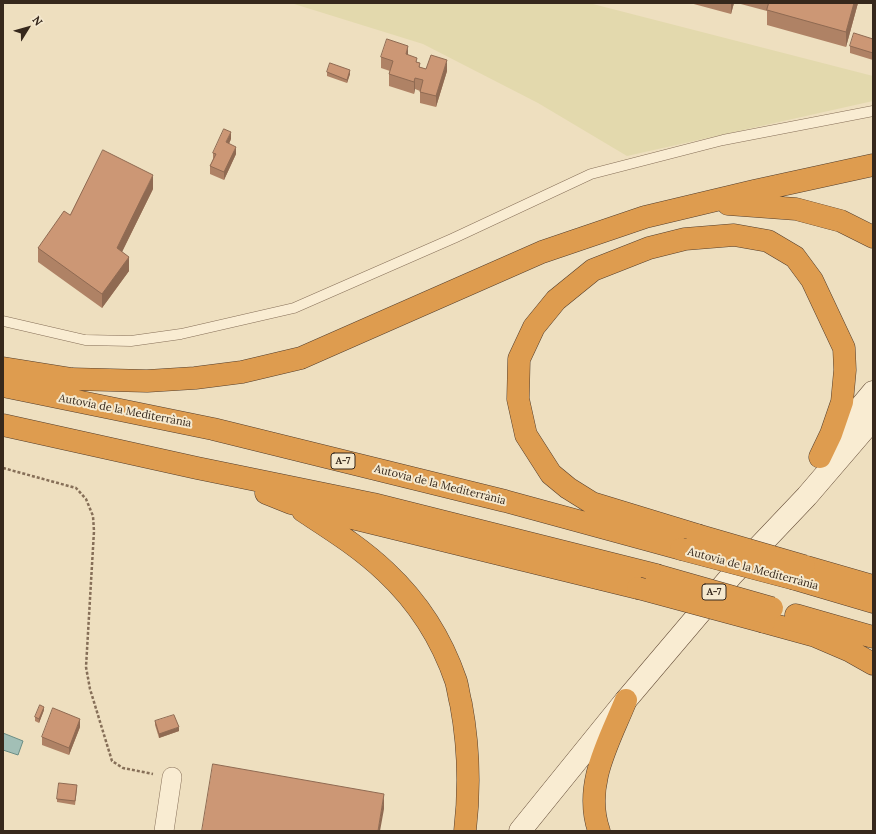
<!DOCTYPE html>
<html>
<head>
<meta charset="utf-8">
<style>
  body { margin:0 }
  #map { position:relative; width:876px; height:834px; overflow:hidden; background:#eedfbf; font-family:Lora,serif }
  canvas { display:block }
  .frame { position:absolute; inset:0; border:4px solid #36281c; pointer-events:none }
  .north { position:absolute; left:8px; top:8px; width:40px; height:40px; -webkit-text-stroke:3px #f5e9cf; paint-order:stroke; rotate:53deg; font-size:11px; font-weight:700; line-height:16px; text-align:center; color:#36281c }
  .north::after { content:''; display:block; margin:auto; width:14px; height:18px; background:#36281c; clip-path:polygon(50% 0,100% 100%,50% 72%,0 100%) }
</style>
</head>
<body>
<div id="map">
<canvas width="876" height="834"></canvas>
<div class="frame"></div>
<div class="north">N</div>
</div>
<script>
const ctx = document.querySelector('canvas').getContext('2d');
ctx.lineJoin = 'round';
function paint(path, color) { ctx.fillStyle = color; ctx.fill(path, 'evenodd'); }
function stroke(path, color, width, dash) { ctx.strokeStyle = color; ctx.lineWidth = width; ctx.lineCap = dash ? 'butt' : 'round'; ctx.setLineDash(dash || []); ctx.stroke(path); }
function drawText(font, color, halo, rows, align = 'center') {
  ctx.font = font + ' Lora,serif'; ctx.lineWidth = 4; ctx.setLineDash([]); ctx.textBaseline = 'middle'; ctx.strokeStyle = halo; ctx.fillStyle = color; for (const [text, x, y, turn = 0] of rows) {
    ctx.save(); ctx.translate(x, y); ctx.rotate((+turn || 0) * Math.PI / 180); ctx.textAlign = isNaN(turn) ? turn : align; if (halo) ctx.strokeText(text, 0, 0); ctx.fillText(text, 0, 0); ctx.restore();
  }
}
const farmland = new Path2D(`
  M291 3H589L873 76V101L627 156 538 103 423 44Z`);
const water = new Path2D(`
  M3 733 23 741 18 755 3 750Z`);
const path = new Path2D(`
  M3 468 76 488 86 499 93 516 94 531 86 667 90 689 112 761 123 768 153 774`);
const lane = new Path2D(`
  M3 321 85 340 131 341 181 334 294 308 454 238 591 174 723 140 873 111`);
const street = new Path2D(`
  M164 831 172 777`);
const secondary = new Path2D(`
  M827 447 873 392
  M520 831 626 700 732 575 807 496 873 419`);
const highway = new Path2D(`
  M728 204 796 209 841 221 873 237
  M3 368 72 379 147 381 195 378 242 372 301 358 542 252 645 217 754 191 873 165
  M3 386 213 429 505 501 681 549
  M3 425 197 468 373 504 656 575
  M266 493 291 503 638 588
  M303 511C332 530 361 548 386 572 418 602 442 640 456 681 458 688 459 697 461 704 469 747 470 788 465 831
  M697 535 592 503 568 488 551 474 526 435 518 399 519 359 534 327 556 300 593 270 649 248 685 239 734 235 768 241 795 257 812 280 844 348 845 370 842 402 831 434 820 457
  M807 567 873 586
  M795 579 873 602
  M796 615 873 637
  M764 622 815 636 850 651 873 664
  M599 831C583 785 609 742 626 700`);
const highwayBridge = new Path2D(`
  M697 535 804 566
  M681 549 795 579
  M656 575 772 608
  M638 588 764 622`);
const wall = new Path2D(`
  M690 3H734L731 14Z
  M737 3H858L846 47 767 25V11Z
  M873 39V60L850 53V46Z
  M408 55 417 62 420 67 426 69 447 71 436 107 420 103V91L415 89 414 94 389 86V74L390 71 381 68V57Z
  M327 72 350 74 347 83 327 76Z
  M231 139 229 144 236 154 224 180 210 174V166L213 159V153Z
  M153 189 122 252 129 271 102 308 38 262V248L70 215Z
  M44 710 39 723 35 721V717Z
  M155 721 179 731 159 738 155 725Z
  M80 727 69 755 42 745V737Z
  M77 789 75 805 57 802V799Z`);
const shadedWall = new Path2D(`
  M731 3H734L731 14Z
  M854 3H858L846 47V32Z
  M408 46V58L406 54Z
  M447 60V71L436 107V96Z
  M350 70V74L347 83V80Z
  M415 78V89L414 94V82Z
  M231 132V139L226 150V142Z
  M236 147V154L224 180V172Z
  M153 175V189L117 262V248Z
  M129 257V271L102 308V294Z
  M44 707V710L39 723V719Z
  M80 719V727L69 755V748Z
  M179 727V731L159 738V734Z
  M384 794V809L380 831H378Z`);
const building = new Path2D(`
  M769 3H854L846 32 767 10Z
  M854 33 873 39V53L850 46Z
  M387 39 408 46 406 54 417 58 416 62 420 63 419 67 426 69 431 55 447 60 436 96 420 92 423 80 415 78 414 82 389 74 393 61 381 57Z
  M330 63 350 70 347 80 327 72Z
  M224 129 231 132 226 142 236 147 224 172 210 166 216 154 213 153Z
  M103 150 153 175 117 248 129 257 102 294 38 248 64 211 70 215Z
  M40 705 44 707 39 719 35 717Z
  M53 708 80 719 69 748 42 737Z
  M174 715 179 727 159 734 155 721Z
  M213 764 384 794 378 831H202Z
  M59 783 77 785 75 801 57 799Z`);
const shields = [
  [343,461,24],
  [714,592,24]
];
const shieldNames = [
  ["A-7",343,461],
  ["A-7",714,592]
];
const streetNames = [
  ["Autovia de la Mediterrània",125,411,11],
  ["Autovia de la Mediterrània",440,485,14],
  ["Autovia de la Mediterrània",753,569,15]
];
paint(farmland, '#e3d9ad');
paint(water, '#a2bfb6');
stroke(water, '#6a8d84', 1);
stroke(lane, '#866f58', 11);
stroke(street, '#866f58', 20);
stroke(secondary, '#68503b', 23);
stroke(highway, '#543e2c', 23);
stroke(path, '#866f58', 2.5, [3, 2]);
stroke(lane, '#f9ecd2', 10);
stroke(street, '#f9ecd2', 19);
stroke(secondary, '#f9ecd2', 22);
stroke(highway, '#de9c4f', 22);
stroke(highwayBridge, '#543e2c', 23, []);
stroke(highwayBridge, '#de9c4f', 22);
paint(wall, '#af8265');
paint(shadedWall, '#8f6a52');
paint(building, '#cc9775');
stroke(building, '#8f6a52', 1);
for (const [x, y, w] of shields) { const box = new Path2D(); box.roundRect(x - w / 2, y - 8, w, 16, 3); ctx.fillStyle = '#f5e9cf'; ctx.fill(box); stroke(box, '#36281c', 1); }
drawText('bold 10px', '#36281c', null, shieldNames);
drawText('11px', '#36281c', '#f5e9cf', streetNames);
</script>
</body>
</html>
